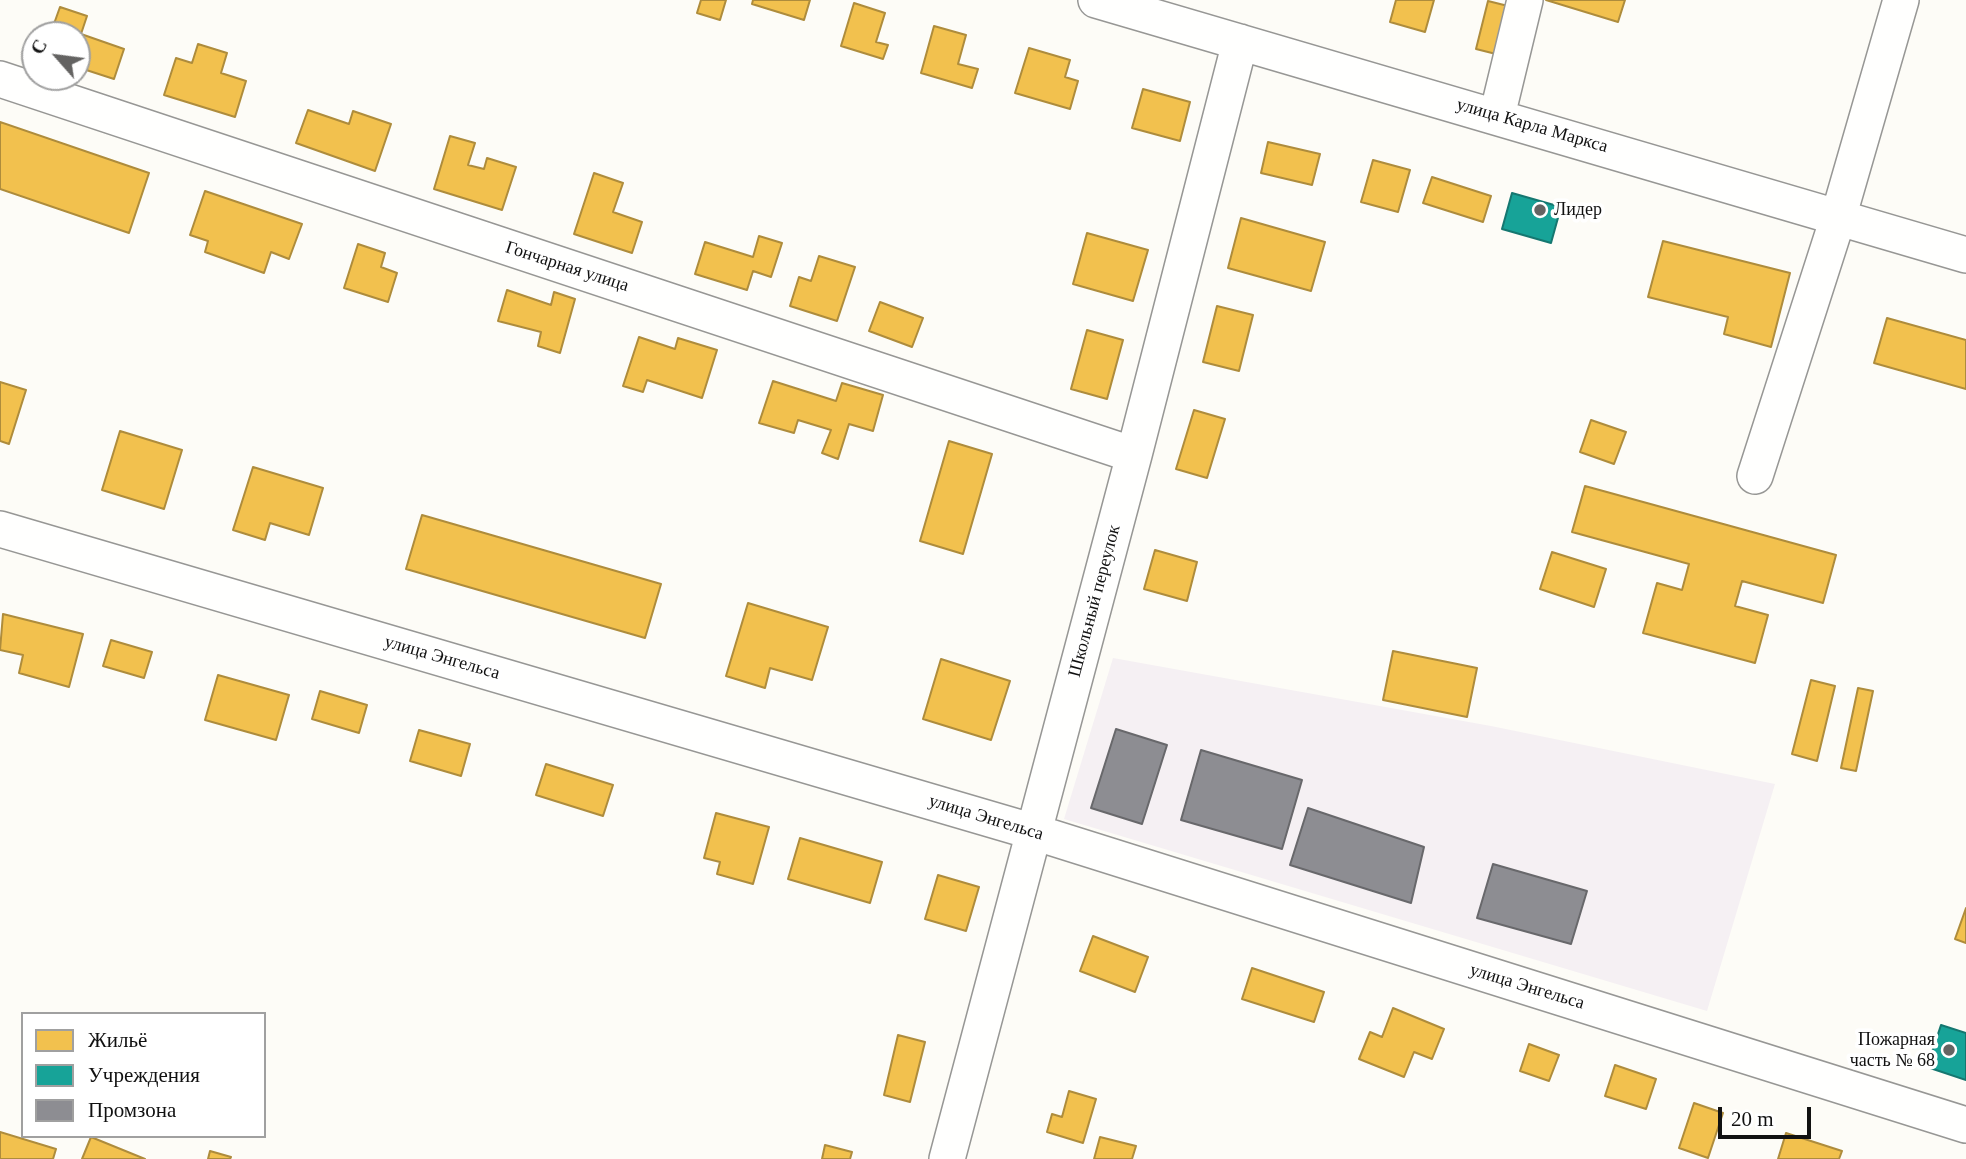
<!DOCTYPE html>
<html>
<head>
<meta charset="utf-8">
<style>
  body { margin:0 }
  #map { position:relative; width:1966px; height:1159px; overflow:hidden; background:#fdfcf7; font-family:"Times New Roman",serif }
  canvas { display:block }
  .legend { position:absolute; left:21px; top:1012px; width:245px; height:126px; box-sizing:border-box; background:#fff; border:2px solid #a0a0a0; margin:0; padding:9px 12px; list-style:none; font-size:21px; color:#111 }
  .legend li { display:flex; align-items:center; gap:14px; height:35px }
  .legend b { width:35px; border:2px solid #a0a0a0 }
  .north { position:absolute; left:21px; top:21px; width:70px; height:70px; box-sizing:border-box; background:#fff; border:2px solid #a0a0a0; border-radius:50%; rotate:298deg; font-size:19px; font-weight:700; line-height:28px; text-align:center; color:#111 }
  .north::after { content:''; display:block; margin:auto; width:24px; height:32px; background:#646362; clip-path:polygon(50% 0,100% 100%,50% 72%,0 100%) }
  .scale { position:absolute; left:1718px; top:1107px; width:93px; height:32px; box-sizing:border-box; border:4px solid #111; border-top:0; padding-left:9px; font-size:21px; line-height:24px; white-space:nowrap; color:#111; -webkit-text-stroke:5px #fff; paint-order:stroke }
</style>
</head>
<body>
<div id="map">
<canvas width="1966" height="1159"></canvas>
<ul class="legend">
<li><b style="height:19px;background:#f2c14e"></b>Жильё</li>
<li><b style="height:19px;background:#17a398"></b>Учреждения</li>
<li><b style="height:19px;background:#8d8d92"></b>Промзона</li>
</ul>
<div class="north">С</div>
<div class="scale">20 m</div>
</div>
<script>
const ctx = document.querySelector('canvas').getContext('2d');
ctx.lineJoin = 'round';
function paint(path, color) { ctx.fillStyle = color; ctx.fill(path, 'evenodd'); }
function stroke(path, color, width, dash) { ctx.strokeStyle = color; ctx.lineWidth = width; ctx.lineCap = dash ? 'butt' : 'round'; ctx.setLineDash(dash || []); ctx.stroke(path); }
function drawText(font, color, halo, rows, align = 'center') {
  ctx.font = font + ' "Times New Roman",serif'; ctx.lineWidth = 7; ctx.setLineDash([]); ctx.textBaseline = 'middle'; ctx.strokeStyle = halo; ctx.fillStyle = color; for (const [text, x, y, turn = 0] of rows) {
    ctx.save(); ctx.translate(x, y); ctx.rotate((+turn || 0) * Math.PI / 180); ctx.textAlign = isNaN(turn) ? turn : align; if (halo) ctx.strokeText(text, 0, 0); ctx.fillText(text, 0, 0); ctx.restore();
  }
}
const industrial = new Path2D(`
  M1113 658 1491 726 1775 784 1707 1011 1064 819Z`);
const homes = new Path2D(`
  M701 0H726L720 20 697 13Z
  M753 0H810L804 20 752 4Z
  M1396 0H1434L1425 32 1390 22Z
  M1546 0H1625L1618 22Z
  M1488 1 1520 9 1508 57 1476 49Z
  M854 3 885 13 876 42 888 45 883 59 841 46Z
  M60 7 87 16 81 34 124 49 114 79 77 67V35H50Z
  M934 26 966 35 958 64 978 69 972 88 921 73Z
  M198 44 227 53 221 73 246 81 235 117 164 95 176 58 192 63Z
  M1029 48 1070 60 1065 77 1078 81 1070 109 1015 93Z
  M1143 89 1190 102 1180 141 1132 128Z
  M308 110 349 124 353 111 391 124 375 171 296 143Z
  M0 122 149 173 129 233 0 189Z
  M450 136 475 143 468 165 484 169 487 158 516 167 502 210 434 189Z
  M1268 142 1320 154 1312 185 1261 173Z
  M1373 160 1410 170 1398 212 1361 202Z
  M594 173 623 183 613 212 642 222 632 253 574 234Z
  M1432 177 1491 196 1483 222 1423 203Z
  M205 191 302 224 289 259 271 252 264 273 205 252 208 241 190 235Z
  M1241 218 1325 242 1311 291 1228 268Z
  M1087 233 1148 250 1133 301 1073 284Z
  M759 236 782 243 771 277 753 271 747 290 695 274 705 242 753 257Z
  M1663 241 1790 273 1771 347 1724 334 1728 317 1648 297Z
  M358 244 385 253 381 267 397 273 388 302 344 288Z
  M819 256 855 267 837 321 790 306 799 277 811 281Z
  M507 290 551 305 554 292 575 299 560 353 538 346 541 332 498 321Z
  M880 302 923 318 912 347 869 331Z
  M1217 306 1253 315 1239 371 1203 362Z
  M1887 318 1966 340V389L1874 363Z
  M1087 330 1123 340 1107 399 1071 389Z
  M639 337 675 349 678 338 717 350 702 398 647 380 643 392 623 386Z
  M773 381 836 401 842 383 883 395 873 431 849 424 838 459 822 453 831 430 798 420 794 433 759 423Z
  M0 382 26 390 9 444 0 441Z
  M1194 410 1225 419 1207 478 1176 469Z
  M1591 420 1626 432 1614 464 1580 452Z
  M120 431 182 450 164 509 102 490Z
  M949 441 992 454 963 554 920 541Z
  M253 467 323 488 309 535 270 523 265 540 233 530Z
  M1585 486 1836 555 1823 603 1742 581 1735 606 1768 615 1755 663 1643 633 1657 583 1682 590 1689 564 1572 532Z
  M422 515 661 584 645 638 406 569Z
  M1155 550 1197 562 1187 601 1144 589Z
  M1552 552 1606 569 1594 607 1540 589Z
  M748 603 828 627 812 680 770 668 765 688 726 676Z
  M3 614 83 634 69 687 19 673 23 655 0 650Z
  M111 640 152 652 144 678 103 666Z
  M1393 651 1477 668 1467 717 1383 700Z
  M941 659 1010 681 991 740 923 719Z
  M218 675 289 695 276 740 205 720Z
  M1811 680 1835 686 1817 761 1792 754Z
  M1858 688 1873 691 1856 771 1841 768Z
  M320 691 367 705 359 733 312 719Z
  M419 730 470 744 461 776 410 761Z
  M546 764 613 785 603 816 536 795Z
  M716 813 769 827 753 884 717 874 720 862 704 858Z
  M800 838 882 862 870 903 788 879Z
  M938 875 979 887 966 931 925 919Z
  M1966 908V943L1955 939Z
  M1093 936 1148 957 1135 992 1080 971Z
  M1252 968 1324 992 1314 1022 1242 999Z
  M1393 1008 1444 1029 1432 1059 1414 1052 1404 1077 1359 1059 1370 1032 1382 1037Z
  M898 1035 925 1042 910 1102 884 1095Z
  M1529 1044 1559 1055 1549 1081 1520 1071Z
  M1615 1065 1656 1079 1646 1109 1605 1096Z
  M1069 1091 1096 1099 1083 1143 1047 1132 1052 1114 1062 1117Z
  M1694 1103 1723 1113 1708 1158 1679 1148Z
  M0 1132 56 1149 53 1159H0Z
  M1786 1133 1842 1151 1839 1159H1778Z
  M91 1137 145 1159H82Z
  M1100 1137 1136 1146 1132 1159H1094Z
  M825 1145 852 1152 850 1159H822Z
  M210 1151 231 1157 230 1159H208Z`);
const public = new Path2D(`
  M1512 193 1561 207 1551 243 1502 229Z
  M1941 1025 1966 1033V1080L1927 1067Z`);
const industry = new Path2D(`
  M1116 729 1167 745 1142 824 1091 808Z
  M1201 750 1302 780 1282 849 1181 820Z
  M1308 808 1424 847 1411 903 1290 865Z
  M1493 864 1587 891 1571 944 1477 918Z`);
const minor = new Path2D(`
  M1096 0 1966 255
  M0 79 1134 455
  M1497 116 1525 0
  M1755 476 1838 218 1901 0
  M0 529 1034 832 1966 1125
  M947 1159 1134 455 1240 42`);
const markers = [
  [1540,210,7,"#646362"],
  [1949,1050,7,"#646362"]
];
const streetNames = [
  ["улица Карла Маркса",1532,126,16],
  ["Гончарная улица",567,267,18],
  ["Школьный переулок",1095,601,-75],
  ["улица Энгельса",442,658,16],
  ["улица Энгельса",986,818,17],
  ["улица Энгельса",1527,987,17]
];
const poiNames = [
  ["Лидер",1554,210],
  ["Пожарная",1935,1040,"right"],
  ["часть № 68",1935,1061,"right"]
];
paint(industrial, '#f5f0f3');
paint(homes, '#f2c14e');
stroke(homes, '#ae8c3c', 2);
paint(public, '#17a398');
stroke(public, '#157770', 2);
paint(industry, '#8d8d92');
stroke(industry, '#68686b', 2);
stroke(minor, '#979795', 38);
stroke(minor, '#fffffe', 35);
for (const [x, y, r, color] of markers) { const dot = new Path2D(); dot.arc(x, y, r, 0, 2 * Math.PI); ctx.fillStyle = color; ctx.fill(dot); stroke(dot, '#fff', 2.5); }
drawText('18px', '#111', '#fff', streetNames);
drawText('18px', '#111', '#fff', poiNames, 'left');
</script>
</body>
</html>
